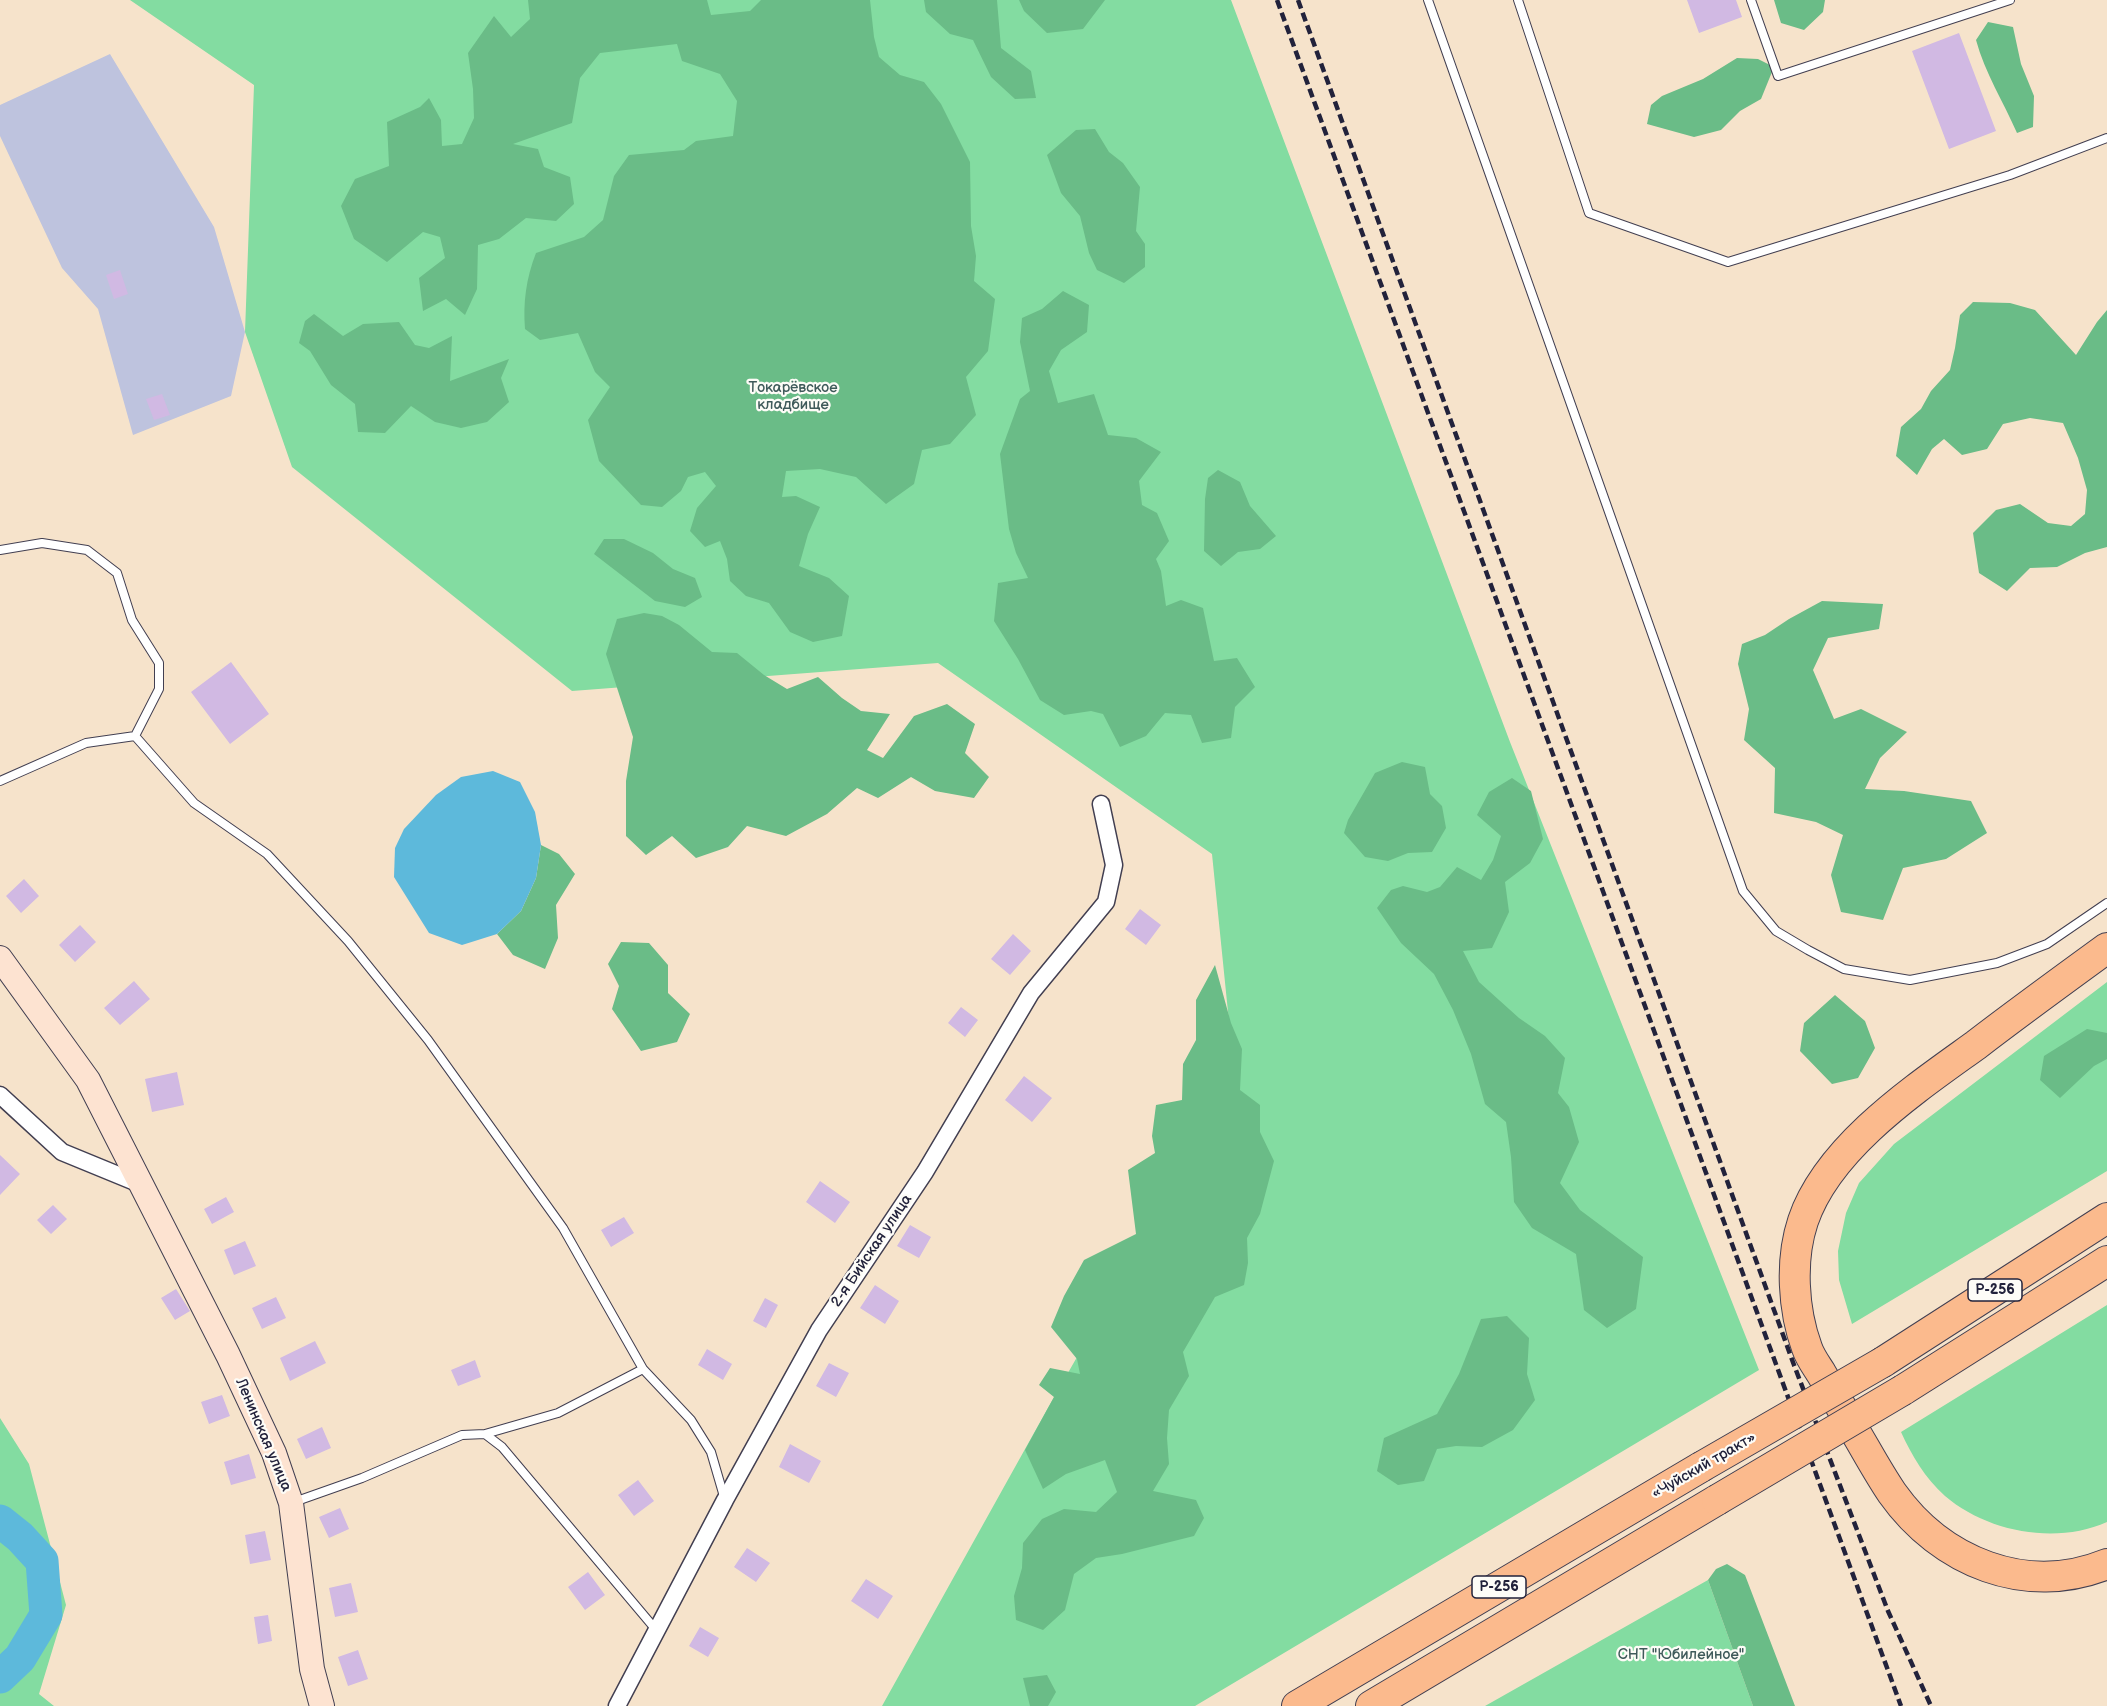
<!DOCTYPE html>
<html>
<head>
<meta charset="utf-8">
<style>
  body { margin:0 }
  canvas { display:block; background:#f6e3cb }
</style>
</head>
<body>
<canvas width="2107" height="1706"></canvas>
<script>
const ctx = document.querySelector('canvas').getContext('2d');
ctx.lineJoin = 'round';
function paint(path, color) { ctx.fillStyle = color; ctx.fill(path, 'evenodd'); }
function stroke(path, color, width, dash) { ctx.strokeStyle = color; ctx.lineWidth = width; ctx.lineCap = dash ? 'butt' : 'round'; ctx.setLineDash(dash || []); ctx.stroke(path); }
function drawText(font, color, halo, rows, align = 'center') {
  ctx.font = font + ' "Balsamiq Sans",sans-serif'; ctx.lineWidth = 4.5; ctx.setLineDash([]); ctx.textBaseline = 'middle'; ctx.strokeStyle = halo; ctx.fillStyle = color; for (const [text, x, y, turn = 0] of rows) {
    ctx.save(); ctx.translate(x, y); ctx.rotate((+turn || 0) * Math.PI / 180); ctx.textAlign = isNaN(turn) ? turn : align; if (halo) ctx.strokeText(text, 0, 0); ctx.fillText(text, 0, 0); ctx.restore();
  }
}
const industrial = new Path2D(`
  M110 54 214 227 245 332 231 396 133 435 98 309 62 268 0 136V105Z`);
const green = new Path2D(`
  M130 0H1231L1510 742 1759 1370 1195 1706H882L1049 1406 1235 1081 1212 854 938 663 572 691 292 467 245 332 254 85Z
  M2107 982V1171L1852 1324 1839 1280 1838 1251 1846 1213 1859 1183 1894 1144Z
  M2107 1305V1522C2056 1545 1987 1532 1945 1496 1925 1478 1912 1456 1901 1432Z
  M0 1418 29 1464 66 1605 39 1694 54 1706H0Z
  M1708 1580 1753 1706H1485Z`);
const forest = new Path2D(`
  M528 0H707L711 15 750 11 761 0H870L874 37 879 57 900 75 924 82 941 104 970 162 971 226 976 256 974 281 995 299 988 351 966 377 976 415 950 444 922 450 914 484 886 504 856 477 820 469 786 471 782 497 796 496 820 507 808 534 799 566 829 578 849 596 842 636 813 642 790 632 769 603 746 596 730 581 727 559 720 541 705 547 690 531 697 508 716 486 705 472 688 477 681 491 662 507 641 505 599 461 588 420 610 387 595 372 578 333 540 340 525 329C523 302 526 279 536 253L584 237 603 220 614 176 629 155 684 150 696 141 733 136 737 101 720 74 682 61 677 44 600 53 580 78 572 123 513 144 538 149 544 167 570 177 574 204 556 221 526 218 499 239 478 245 477 289 465 315 446 299 423 311 419 278 445 258 440 237 423 232 387 262 354 239 341 206 355 179 389 166 387 122 420 107 429 98 441 120 442 146 462 144 474 118 473 89 468 53 494 16 511 37 530 19Z
  M924 0H997L1001 48 1031 71 1036 98 1015 99 991 77 973 40 950 34 926 12Z
  M1019 0H1105L1083 29 1047 33 1024 11Z
  M1774 0H1825L1823 12 1804 30 1781 23Z
  M1988 22 2013 27 2021 64 2034 96 2033 127 2017 133C2003 101 1985 73 1976 40Z
  M1737 58 1758 59 1774 67 1761 99 1740 111 1721 130 1694 137 1647 124 1651 105 1662 96 1703 79Z
  M1095 129 1109 152 1123 163 1140 187 1136 231 1145 244V267L1124 283 1097 270 1089 253 1080 216 1061 193 1047 155 1076 130Z
  M1063 291 1089 305 1087 332 1061 350 1049 371 1058 403 1094 394 1108 435 1136 438 1161 452 1139 481 1142 505 1157 513 1169 541 1156 559 1161 571 1166 606 1181 600 1203 608 1214 661 1237 658 1255 687 1235 707 1231 738 1202 743 1191 715 1165 713 1146 736 1120 747 1103 714 1091 711 1064 715 1040 700 1018 659 994 621 998 583 1028 578 1016 553 1009 529 1000 454 1020 399 1030 391 1020 342 1022 318 1042 309Z
  M1973 302 2010 303 2035 310 2076 355 2097 322 2107 310V547L2085 553 2057 567 2030 568 2007 591 1979 573 1973 533 1996 510 2020 504 2048 523 2071 526 2085 514 2087 490 2078 458 2063 423 2030 418 2003 424 1987 449 1962 455 1944 439 1932 449 1917 475 1896 456 1901 427 1921 409 1931 391 1950 370 1955 348 1960 315Z
  M314 314 343 336 363 324 399 322 415 345 429 348 452 336 450 381 509 359 501 378 509 402 487 422 461 428 435 422 411 406 385 433 358 432 355 404 331 385 310 351 299 343 305 321Z
  M1218 470 1240 482 1250 506 1276 536 1260 549 1238 552 1221 566 1204 551 1205 499 1208 478Z
  M604 539H624L653 553 673 569 695 578 702 597 685 607 655 601 594 554Z
  M1822 601 1883 604 1879 629 1828 638 1813 670 1834 719 1861 709 1907 732 1880 758 1865 789 1904 791 1971 801 1987 833 1946 859 1903 868 1883 920 1841 912 1831 875 1843 835 1816 822 1774 813 1775 768 1744 740 1749 709 1738 664 1742 644 1765 635 1789 619Z
  M644 613 662 616 679 625 712 652 737 653 764 675 787 689 818 677 842 698 861 711 890 714 867 750 883 758 914 716 947 704 975 724 965 753 989 777 974 798 935 791 911 777 878 798 857 788 827 814 786 836 747 826 728 847 696 858 672 836 646 855 626 836V781L633 737 606 654 617 619Z
  M1402 762 1425 767 1430 794 1442 806 1446 828 1432 852 1408 853 1388 861 1365 857 1344 833 1348 820 1375 773Z
  M1512 778 1531 791 1543 839 1530 863 1505 882 1509 912 1492 948 1463 951 1479 982 1519 1018 1545 1036 1565 1058 1558 1093 1569 1107 1579 1142 1560 1183 1580 1210 1643 1257 1636 1309 1607 1328 1584 1310 1576 1254 1532 1228 1514 1202 1511 1157 1506 1122 1485 1104 1471 1054 1453 1010 1434 974 1401 943 1377 908 1391 890 1403 886 1427 892 1440 887 1457 867 1481 880 1493 860 1501 836 1477 815 1489 792Z
  M541 845 559 854 575 874 556 905 558 938 545 969 513 955 497 934 521 911 536 878Z
  M621 942 649 943 668 965V993L690 1014 677 1042 641 1051 612 1009 619 986 608 964Z
  M1215 965 1231 1023 1242 1049 1240 1090 1260 1105V1132L1274 1161 1260 1214 1247 1238 1248 1263 1244 1285 1215 1297 1183 1352 1189 1376 1169 1410 1167 1438 1169 1464 1153 1491 1196 1500 1204 1518 1194 1536 1122 1554 1096 1558 1074 1574 1065 1610 1043 1630 1016 1620 1014 1596 1022 1568 1023 1543 1042 1519 1064 1509 1096 1512 1117 1492 1105 1460 1066 1474 1043 1489 1025 1450 1054 1397 1039 1385 1050 1368 1080 1374 1077 1359 1051 1327 1064 1296 1084 1260 1136 1234 1128 1170 1155 1153 1152 1136 1156 1105 1182 1100 1183 1064 1196 1040V1000Z
  M1835 995 1865 1021 1875 1048 1858 1078 1832 1084 1800 1051 1804 1023Z
  M2087 1029 2107 1033V1059L2094 1066 2060 1098 2040 1080 2044 1056Z
  M1507 1316 1529 1338 1527 1374 1535 1400 1513 1430 1482 1447 1456 1446 1437 1449 1424 1481 1398 1485 1377 1471 1384 1438 1437 1414 1459 1374 1481 1319Z
  M1727 1564 1745 1575 1795 1706H1753L1708 1580 1716 1569Z
  M1047 1675 1056 1692 1048 1706H1030L1023 1678Z`);
const water = new Path2D(`
  M493 771 520 782 535 812 541 845 536 878 521 911 497 934 462 945 429 933 394 877 395 848 404 829 436 795 461 777Z`);
const river = new Path2D(`
  M0 1521 20 1537 42 1561 46 1615 20 1658 0 1677`);
const building = new Path2D(`
  M1687 0H1736L1742 17 1699 33Z
  M1959 33 1996 131 1949 149 1912 51Z
  M120 270 128 294 114 299 106 275Z
  M162 394 170 415 154 420 146 399Z
  M231 662 269 714 230 744 191 692Z
  M24 879 39 896 21 913 6 896Z
  M1140 909 1161 925 1146 945 1125 929Z
  M80 925 96 942 75 962 59 945Z
  M1013 934 1031 951 1010 975 991 959Z
  M134 981 150 999 120 1025 104 1008Z
  M961 1007 978 1020 965 1037 948 1023Z
  M177 1072 184 1105 152 1112 145 1079Z
  M1024 1076 1052 1098 1032 1122 1005 1100Z
  M0 1155 20 1174 0 1195Z
  M820 1181 850 1202 835 1223 806 1202Z
  M226 1197 234 1212 212 1224 204 1209Z
  M53 1205 67 1219 51 1234 37 1220Z
  M624 1217 634 1233 611 1247 601 1230Z
  M910 1225 931 1237 919 1258 897 1246Z
  M245 1241 256 1266 234 1275 224 1250Z
  M875 1285 899 1301 885 1324 860 1308Z
  M176 1289 190 1311 175 1320 161 1298Z
  M276 1297 286 1318 262 1329 252 1308Z
  M765 1298 778 1305 766 1328 753 1321Z
  M315 1341 326 1363 290 1381 280 1358Z
  M707 1349 732 1364 723 1380 698 1365Z
  M475 1360 481 1377 458 1386 451 1370Z
  M829 1363 849 1373 836 1397 816 1386Z
  M222 1395 230 1416 209 1424 201 1402Z
  M322 1427 331 1448 306 1459 297 1439Z
  M790 1444 821 1461 809 1483 779 1467Z
  M249 1454 256 1478 231 1485 224 1462Z
  M638 1480 654 1501 634 1516 618 1495Z
  M340 1508 349 1529 329 1538 319 1517Z
  M265 1531 271 1560 250 1564 245 1535Z
  M747 1548 770 1563 756 1582 734 1567Z
  M588 1572 605 1595 585 1610 568 1587Z
  M866 1579 893 1596 878 1619 851 1601Z
  M351 1583 358 1612 335 1617 329 1588Z
  M268 1615 272 1641 258 1644 254 1617Z
  M700 1627 719 1638 708 1657 689 1646Z
  M358 1650 368 1679 348 1686 338 1657Z`);
const lane = new Path2D(`
  M1428 0 1743 891 1776 931 1808 950 1844 969 1910 980 1997 963 2047 944 2107 903
  M1518 0 1589 213 1728 262 2010 175 2107 138
  M1751 0 1778 76 2010 0
  M0 550 42 543 87 550 117 573 132 620 159 663V689L135 736
  M0 781 86 743 135 736 194 803 267 854 348 941 428 1040 563 1228 643 1369 691 1420 711 1452 725 1500
  M485 1434 558 1413 643 1369
  M294 1502 362 1478 462 1435 485 1434 502 1447 657 1631`);
const street = new Path2D(`
  M0 1095 62 1152 140 1184
  M617 1706 725 1500 819 1330 925 1172 1031 993 1106 902 1114 865 1101 804`);
const secondary = new Path2D(`
  M0 958 88 1080 228 1355 274 1453 291 1503 312 1669 322 1706`);
const highway = new Path2D(`
  M2107 948C2063 980 2019 1012 1976 1045 1915 1089 1828 1147 1803 1221 1790 1260 1793 1310 1807 1348 1810 1357 1816 1365 1821 1373 1831 1390 1841 1406 1850 1423 1864 1446 1877 1471 1892 1493 1941 1562 2026 1597 2107 1564
  M1883 1362 2107 1218
  M1903 1390 2107 1261
  M1297 1706 1701 1467
  M1371 1706 1717 1500`);
const rail = new Path2D(`
  M1277 0 1901 1706
  M1298 0 1794 1365 1888 1611 1931 1706`);
const highwayBridge = new Path2D(`
  M1701 1467 1883 1362
  M1717 1500 1903 1390`);
const shields = [
  [1995,1290,54],
  [1499,1587,54]
];
const shieldNames = [
  ["Р-256",1995,1290],
  ["Р-256",1499,1587]
];
const parkNames = [
  ["Токарёвское",793,388],
  ["кладбище",793,405],
  ["СНТ \"Юбилейное\"",1681,1655]
];
const streetNames = [
  ["2-я Бийская улица",872,1251,-56],
  ["Ленинская улица",263,1435,67],
  ["«Чуйский тракт»",1704,1466,-30]
];
paint(industrial, '#bec3de');
paint(green, '#83dca1');
paint(forest, '#6abc87');
paint(water, '#5db9db');
stroke(river, '#5db9db', 33);
paint(building, '#d1b9e3');
stroke(lane, '#423f51', 10);
stroke(street, '#423f51', 19);
stroke(secondary, '#423f51', 26);
stroke(highway, '#423f51', 32);
stroke(lane, '#fff', 8);
stroke(street, '#fff', 16);
stroke(secondary, '#fde3d1', 24);
stroke(highway, '#fbba8d', 30);
stroke(rail, '#22223b', 4.5, [9, 4.5]);
stroke(highwayBridge, '#423f51', 32, []);
stroke(highwayBridge, '#fbba8d', 30);
for (const [x, y, w] of shields) { const box = new Path2D(); box.roundRect(x - w / 2, y - 11, w, 22, 4.5); ctx.fillStyle = '#fdfcf7'; ctx.fill(box); stroke(box, '#22223b', 1.5); }
drawText('bold 14px', '#22223b', null, shieldNames);
drawText('15px', '#3f5a5a', '#fdfcf7', parkNames);
drawText('15px', '#22223b', '#fdfcf7', streetNames);
</script>
</body>
</html>
